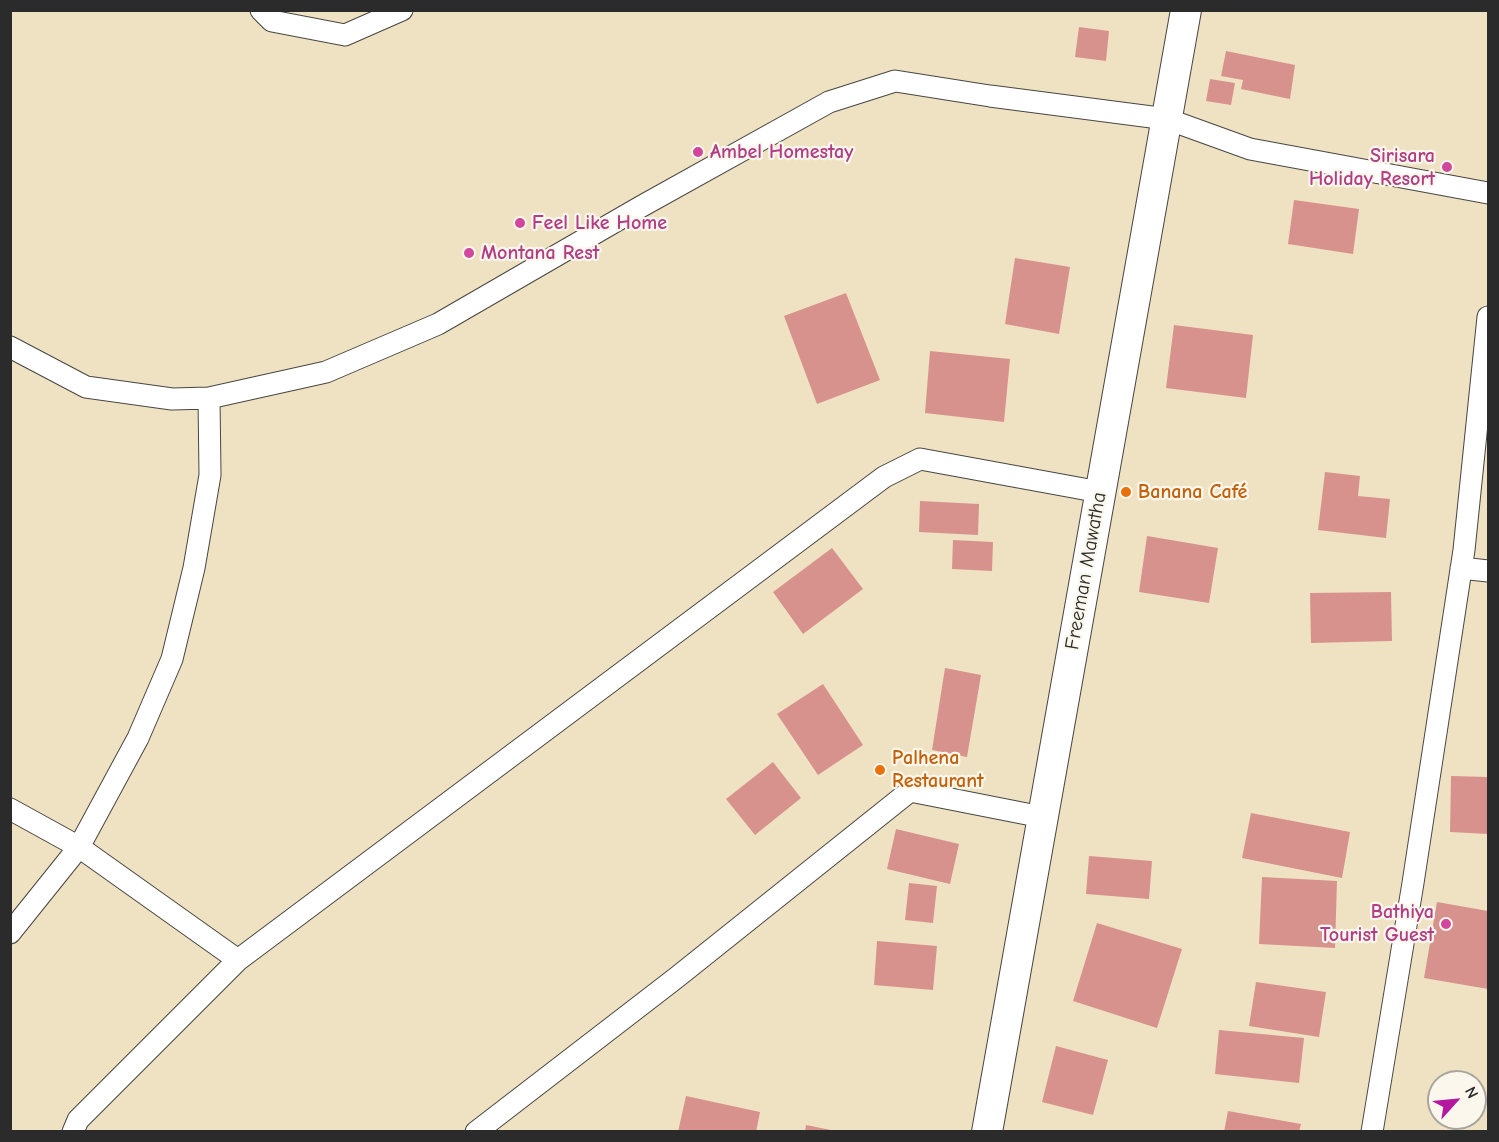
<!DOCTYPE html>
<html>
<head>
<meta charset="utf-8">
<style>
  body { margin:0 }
  #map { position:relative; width:1499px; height:1142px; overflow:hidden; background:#efe2c2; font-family:"Comic Neue",sans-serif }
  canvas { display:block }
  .frame { position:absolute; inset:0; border:12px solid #2b2b2b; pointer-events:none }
  .north { position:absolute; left:1427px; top:1070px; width:60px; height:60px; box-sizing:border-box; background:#fbf7ec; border:2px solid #a8a59f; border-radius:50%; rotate:63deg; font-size:16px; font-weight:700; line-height:24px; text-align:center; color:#2b2b2b }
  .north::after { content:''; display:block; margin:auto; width:21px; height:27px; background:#b5179e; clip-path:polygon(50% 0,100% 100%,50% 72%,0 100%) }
</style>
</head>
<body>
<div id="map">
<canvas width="1499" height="1142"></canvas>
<div class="frame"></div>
<div class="north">N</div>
</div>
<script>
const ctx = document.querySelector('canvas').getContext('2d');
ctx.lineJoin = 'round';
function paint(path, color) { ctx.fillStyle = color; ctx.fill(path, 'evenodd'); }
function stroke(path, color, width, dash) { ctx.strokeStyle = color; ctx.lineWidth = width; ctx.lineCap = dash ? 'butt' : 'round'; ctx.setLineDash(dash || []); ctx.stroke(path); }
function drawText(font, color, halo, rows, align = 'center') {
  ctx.font = font + ' "Comic Neue",sans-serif'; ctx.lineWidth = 4.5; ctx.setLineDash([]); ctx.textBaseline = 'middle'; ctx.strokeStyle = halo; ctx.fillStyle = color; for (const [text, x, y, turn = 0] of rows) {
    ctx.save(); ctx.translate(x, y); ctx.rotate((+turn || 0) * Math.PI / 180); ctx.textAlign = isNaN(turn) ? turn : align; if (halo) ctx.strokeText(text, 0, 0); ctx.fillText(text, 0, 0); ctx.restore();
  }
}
const building = new Path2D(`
  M1079 27 1109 31 1106 61 1075 57Z
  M1226 51 1295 65 1290 99 1241 89 1243 80 1221 76Z
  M1210 79 1235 83 1231 105 1206 101Z
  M1294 200 1359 209 1353 254 1288 244Z
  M1015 258 1070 267 1059 334 1005 324Z
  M846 293 880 380 817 404 784 316Z
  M1174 325 1253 335 1246 398 1166 388Z
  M930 351 1010 359 1004 422 925 413Z
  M1325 472 1360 476 1358 496 1390 499 1386 538 1318 530Z
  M920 501 979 504 978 535 919 532Z
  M1147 536 1218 548 1209 603 1139 592Z
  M953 540 993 542 992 571 952 569Z
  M832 548 863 589 803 634 773 592Z
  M1391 592 1392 641 1311 643 1310 593Z
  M945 668 981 675 967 757 932 750Z
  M823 684 863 745 818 775 777 714Z
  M773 762 801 798 755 835 726 799Z
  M1451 776 1488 777V834L1450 832Z
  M1251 813 1350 832 1342 878 1242 858Z
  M896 829 959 844 950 884 887 869Z
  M1089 856 1152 861 1149 899 1086 894Z
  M1262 877 1337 881 1335 948 1259 944Z
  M909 883 937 886 933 923 905 920Z
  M1437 902 1488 911V989L1424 978Z
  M1097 923 1182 949 1157 1028 1073 1001Z
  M877 941 937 946 933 990 874 985Z
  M1256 982 1326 992 1319 1037 1249 1026Z
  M1219 1030 1304 1038 1299 1083 1215 1074Z
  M1056 1046 1108 1060 1093 1115 1042 1102Z
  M686 1096 760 1112 756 1132H678Z
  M1228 1111 1301 1124 1299 1132H1224Z
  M806 1125 831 1130V1132H805Z`);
const street = new Path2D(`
  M261 10 272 21 345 35 402 10
  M10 347 86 387 172 399 209 398 326 372 438 324 642 206 829 102 895 81 990 96 1167 119 1250 149 1488 193
  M1461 568 1488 571
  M10 809 79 847 238 960
  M10 933 79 847 138 738 172 659 194 568 210 475 209 398
  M73 1132 78 1120 238 960 884 477 920 459 1100 492
  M476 1132 676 978 910 791 1042 817
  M1372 1132 1413 883 1464 550 1488 317`);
const secondary = new Path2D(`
  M987 1132 1186 10`);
const markers = [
  [698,152,6,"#d1479c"],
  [1447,167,6,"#d1479c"],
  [520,223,6,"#d1479c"],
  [469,253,6,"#d1479c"],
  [1126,492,6,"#e8710a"],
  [880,770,6,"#e8710a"],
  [1446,924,6,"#d1479c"]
];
const hotelNames = [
  ["Ambel Homestay",710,152],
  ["Sirisara",1435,156,"right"],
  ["Holiday Resort",1435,179,"right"],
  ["Feel Like Home",532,223],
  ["Montana Rest",481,253],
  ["Bathiya",1434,912,"right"],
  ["Tourist Guest",1434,935,"right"]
];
const foodNames = [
  ["Banana Café",1138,492],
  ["Palhena",892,758],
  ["Restaurant",892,781]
];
const streetNames = [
  ["Freeman Mawatha",1086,571,-80]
];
paint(building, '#d8928e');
stroke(street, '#484642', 23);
stroke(secondary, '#484642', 32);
stroke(street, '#fff', 21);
stroke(secondary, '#fff', 30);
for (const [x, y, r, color] of markers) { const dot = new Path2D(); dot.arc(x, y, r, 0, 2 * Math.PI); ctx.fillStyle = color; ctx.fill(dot); stroke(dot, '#fbf7ec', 2); }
drawText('bold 20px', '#b23c85', '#fbf7ec', hotelNames, 'left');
drawText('bold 20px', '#c56008', '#fbf7ec', foodNames, 'left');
drawText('20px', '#2b2b2b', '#fbf7ec', streetNames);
</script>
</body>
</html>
